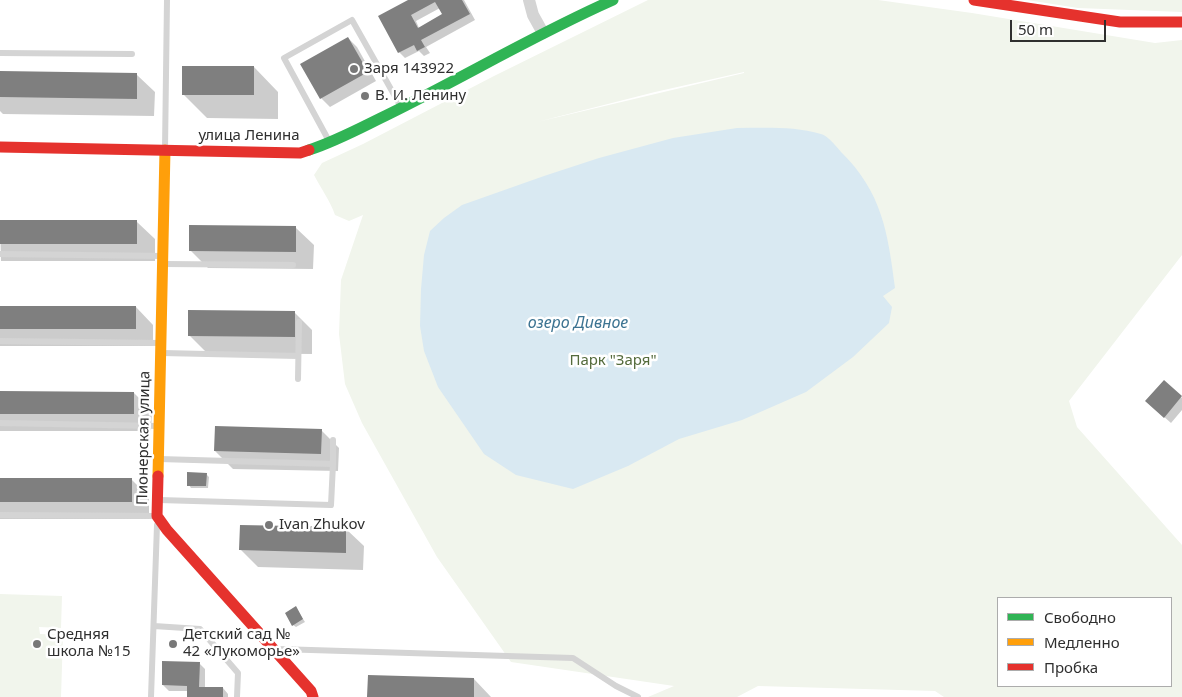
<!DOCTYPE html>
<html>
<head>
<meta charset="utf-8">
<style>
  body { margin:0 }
  #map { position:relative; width:1182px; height:697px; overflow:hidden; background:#fff; font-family:"Noto Sans",sans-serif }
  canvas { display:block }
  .legend { position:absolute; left:997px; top:597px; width:175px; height:90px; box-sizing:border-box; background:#fff; border:1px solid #acacac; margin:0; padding:6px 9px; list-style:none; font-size:15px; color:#2f2f2f }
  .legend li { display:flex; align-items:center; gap:10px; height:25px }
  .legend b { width:25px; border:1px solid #acacac }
  .scale { position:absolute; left:1010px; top:20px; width:96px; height:22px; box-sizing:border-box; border:2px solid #2f2f2f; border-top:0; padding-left:6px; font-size:15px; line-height:18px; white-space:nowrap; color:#2f2f2f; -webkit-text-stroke:4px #fff; paint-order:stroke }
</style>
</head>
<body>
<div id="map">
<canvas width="1182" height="697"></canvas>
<ul class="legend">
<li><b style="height:6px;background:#30b455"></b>Свободно</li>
<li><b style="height:6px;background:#ff9f0a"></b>Медленно</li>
<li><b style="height:6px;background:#e5322d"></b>Пробка</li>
</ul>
<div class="scale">50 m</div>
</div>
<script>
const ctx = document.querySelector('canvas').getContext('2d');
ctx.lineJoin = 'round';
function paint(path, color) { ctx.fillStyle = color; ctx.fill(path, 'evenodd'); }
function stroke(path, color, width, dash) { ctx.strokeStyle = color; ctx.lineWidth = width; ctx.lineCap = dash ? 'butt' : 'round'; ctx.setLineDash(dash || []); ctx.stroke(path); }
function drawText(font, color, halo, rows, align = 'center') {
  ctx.font = font + ' "Noto Sans",sans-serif'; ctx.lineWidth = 5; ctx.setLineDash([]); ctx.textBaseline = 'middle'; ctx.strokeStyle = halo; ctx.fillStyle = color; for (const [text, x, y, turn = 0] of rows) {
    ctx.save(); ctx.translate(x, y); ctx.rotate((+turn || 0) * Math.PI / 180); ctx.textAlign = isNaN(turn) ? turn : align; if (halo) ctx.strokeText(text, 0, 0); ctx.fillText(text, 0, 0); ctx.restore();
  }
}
const green = new Path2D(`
  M648 0H878L972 13 1155 43 1182 40V255L1069 401 1077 427 1182 545V697H944L935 691 758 686 737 697H648L674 686 511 662 437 557 362 423 345 384 339 334 341 280 363 215 349 221 335 215C330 200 321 189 314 175L322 163 363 144 494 76ZM744 72V73L537 122 655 92ZM998 598H1171V686H998Z
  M1027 0H1182V12L1078 8Z
  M0 594 62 596 61 628 39 627 40 634 63 635 61 697H0Z`);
const water = new Path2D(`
  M737 128C764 128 794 126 821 134 828 136 836 146 841 152 882 192 888 233 895 288L883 296 892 307 889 323 853 357 806 392 742 420 679 439 628 466 573 489 516 475 484 454 438 387 424 351 420 326 421 289 424 255 430 231 444 218 462 205 544 176 599 158 673 138Z`);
const shadow = new Path2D(`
  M411 0H464L475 20 426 47 430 53 424 56 419 51 405 58 399 52ZM440 8 444 15 419 28 416 21Z
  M348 38 357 47 376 81 330 107 321 98Z
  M254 67 278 92V119L207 118 183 94Z
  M0 73 137 75 155 92 154 116 3 114 0 111Z
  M0 222H137L155 239V261H1Z
  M296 228 314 245 313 269 208 268 190 250Z
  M0 307H136L153 325V346H0Z
  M294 312 312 330V354L207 353 189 335Z
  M1164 382 1182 398V410L1171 423 1153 407Z
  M0 393H134L152 411 151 431H0Z
  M321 430 339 448 338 471 233 469 215 451Z
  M206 474 209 477 208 488H191L189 485Z
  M0 479H131L149 497V519H0Z
  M346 529 364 546 363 570 258 567 240 549Z
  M298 611 305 622 296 627 293 625Z
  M199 663 205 669V688H223L228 694V697H188V691H169L163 685Z
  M474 679 491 697H368Z`);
const building = new Path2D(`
  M408 0H462L470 14 421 40 425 47 417 51 414 45 398 53 378 16ZM435 2 442 14 418 28 411 15Z
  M348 37 368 72 320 99 300 64Z
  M182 66H254V95H182Z
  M0 71 137 73V99L0 97Z
  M0 220H137V244H0Z
  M189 225 296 226V252L189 251Z
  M0 306H136V329H0Z
  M188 310 295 311V337L188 336Z
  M1164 380 1182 396 1164 418 1145 401Z
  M0 391 134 392V414H0Z
  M215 426 322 429 321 454 214 451Z
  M187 472 207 473 206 486H187Z
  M0 478H132V502H0Z
  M240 525 346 527V553L239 550Z
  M296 606 303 619 292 626 285 613Z
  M162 661 200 662 199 687H223V697H187V686L162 685Z
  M368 675 474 678V697H367Z`);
const lane = new Path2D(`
  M0 53 132 54
  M329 141 284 58 352 20 401 107
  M165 149 167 0
  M0 254 162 256
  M164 264 293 265
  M0 341 159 343
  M162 353 298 356
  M298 379 299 322
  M0 423 158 426
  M333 464V440
  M159 500 331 505 333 464 159 459
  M0 515 156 516
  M154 626 200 629 238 673 237 697
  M278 649 573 658 616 686 638 697
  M151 697 157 525`);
const street = new Path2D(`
  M529 0 533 15 543 33`);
const fast = new Path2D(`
  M309 150C337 141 362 127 389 114 464 77 536 34 613 0`);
const slow = new Path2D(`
  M158 476 165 150`);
const jam = new Path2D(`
  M974 0 1120 22H1182
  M0 147 300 153 309 150
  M158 476 157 516 167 530 311 691 313 697`);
const markers = [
  [354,69,5,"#787878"],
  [365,96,5,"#787878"],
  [269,525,5,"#787878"],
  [37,644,5,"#787878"],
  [173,644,5,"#787878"]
];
const poiNames = [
  ["Заря 143922",364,69],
  ["В. И. Ленину",375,96],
  ["Ivan Zhukov",279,525],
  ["Средняя",47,635],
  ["школа №15",47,652],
  ["Детский сад №",183,635],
  ["42 «Лукоморье»",183,652]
];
const streetNames = [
  ["улица Ленина",249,136],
  ["Пионерская улица",144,438,-89]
];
const parkNames = [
  ["Парк \"Заря\"",613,361]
];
const waterNames = [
  ["озеро Дивное",578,323]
];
paint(green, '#f1f5ec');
paint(water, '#d9e9f2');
paint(shadow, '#0003');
paint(building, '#7f7f7f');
stroke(lane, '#d4d4d4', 6);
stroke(street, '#d4d4d4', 12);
stroke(fast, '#30b455', 11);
stroke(slow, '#ff9f0a', 11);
stroke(jam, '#e5322d', 11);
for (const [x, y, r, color] of markers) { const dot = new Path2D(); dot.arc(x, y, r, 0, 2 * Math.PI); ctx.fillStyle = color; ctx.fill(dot); stroke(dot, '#fff', 2); }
drawText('15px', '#2f2f2f', '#fff', poiNames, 'left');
drawText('15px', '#2f2f2f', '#fff', streetNames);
drawText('15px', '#546b3c', '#fff', parkNames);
drawText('italic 16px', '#3d7492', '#fff', waterNames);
</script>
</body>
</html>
